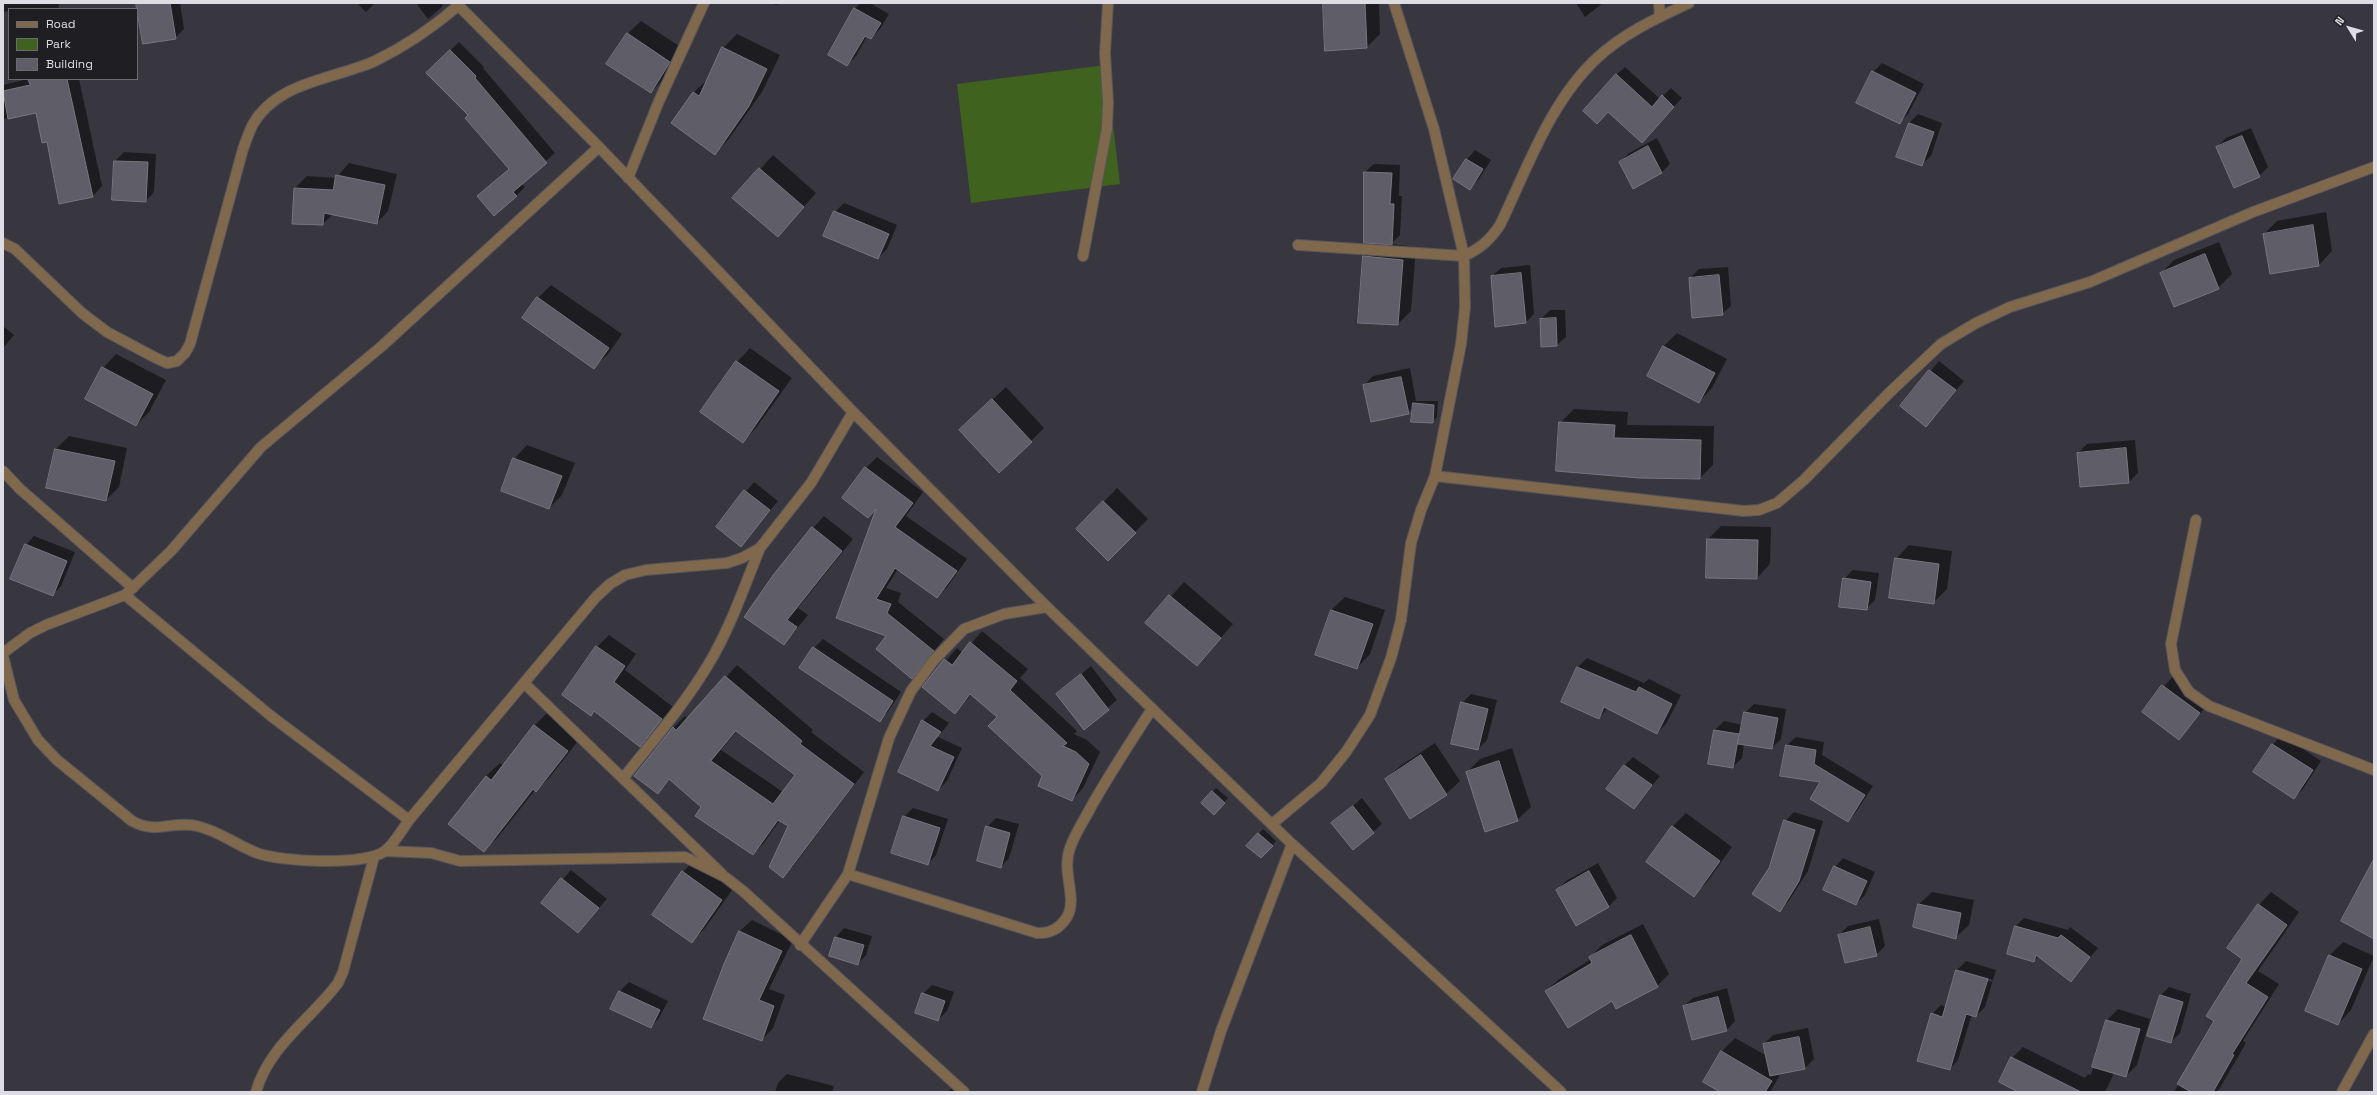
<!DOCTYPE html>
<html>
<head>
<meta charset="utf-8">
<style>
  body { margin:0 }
  #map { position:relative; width:2377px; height:1095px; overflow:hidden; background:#38363f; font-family:"Space Grotesk",sans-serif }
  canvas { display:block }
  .frame { position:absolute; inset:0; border:4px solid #dedde3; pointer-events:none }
  .legend { position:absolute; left:8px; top:8px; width:130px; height:72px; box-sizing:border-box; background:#1f1e22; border:1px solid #6b6a6f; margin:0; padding:5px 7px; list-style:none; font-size:12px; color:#dedde3 }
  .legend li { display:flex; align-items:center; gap:8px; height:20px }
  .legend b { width:20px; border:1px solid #6b6a6f }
  .north { position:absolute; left:2329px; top:8px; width:40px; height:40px; -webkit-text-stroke:3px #1f1e22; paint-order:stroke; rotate:307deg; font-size:11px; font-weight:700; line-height:16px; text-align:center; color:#dedde3 }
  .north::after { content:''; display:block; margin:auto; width:14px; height:18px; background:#dedde3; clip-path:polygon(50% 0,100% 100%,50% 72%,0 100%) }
</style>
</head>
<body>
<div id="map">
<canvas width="2377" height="1095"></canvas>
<div class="frame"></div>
<ul class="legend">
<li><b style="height:5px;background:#7f684c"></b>Road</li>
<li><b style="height:11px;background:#3f631e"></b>Park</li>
<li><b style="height:11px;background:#5f5e68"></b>Building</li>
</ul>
<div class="north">N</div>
</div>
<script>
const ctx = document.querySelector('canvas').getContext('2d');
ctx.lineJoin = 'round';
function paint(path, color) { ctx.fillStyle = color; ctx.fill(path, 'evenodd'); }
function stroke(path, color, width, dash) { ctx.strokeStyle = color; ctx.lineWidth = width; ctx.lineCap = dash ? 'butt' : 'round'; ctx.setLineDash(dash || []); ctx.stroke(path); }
const green = new Path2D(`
  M1106 65 1120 184 971 203 957 84Z`);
const shadow = new Path2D(`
  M3 3H58L59 9H9V11L3 12Z
  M137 3H180L184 29 175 38Z
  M357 3H375L366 12Z
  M416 3H441L443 6 428 19Z
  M769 3H779L777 5Z
  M861 3H870L889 14 880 29 871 38 867 36 856 56 847 65 829 54 855 8Z
  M1324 3H1379L1380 34 1367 47Z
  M1576 3H1603L1585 17Z
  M641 21 682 48 664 79 651 92 627 34Z
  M737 34 780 55 762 92 728 140 715 153 672 123 694 92 708 79 723 48Z
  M459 42 484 67 483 68 555 153 521 183 525 187 516 196H478L509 168 469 115 427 73Z
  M1882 63 1924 84 1908 114 1899 123 1873 72Z
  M1625 67 1660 99 1671 88 1682 98 1650 133 1616 75Z
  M28 79H79L102 186 93 196 60 203 47 141 37 112 3 119V85Z
  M1918 114 1942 123 1931 156 1922 164 1909 123Z
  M2251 128 2268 167 2259 176 2217 147 2226 138Z
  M1657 138 1670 164 1661 173 1620 162 1629 153Z
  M1475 150 1491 160 1479 179 1470 188 1455 179 1467 159Z
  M124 152 156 154 154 192 146 201 115 161Z
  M773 155 816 193 778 236 734 198Z
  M349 163 397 174 388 211 377 223 333 214 323 224 295 188 307 176 336 178Z
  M1374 164 1400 165 1399 196H1402L1400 235 1391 244 1416 247 1411 311 1398 324 1364 256 1377 243 1365 172Z
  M844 203 897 225 887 249 878 258 835 212Z
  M2326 212 2332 251 2319 265 2264 234 2277 221Z
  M2219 242 2232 274 2218 288 2161 273 2174 260Z
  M1530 265 1534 314 1526 322 1492 276 1501 268Z
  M1728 267 1731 306 1722 314 1690 278 1699 269Z
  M551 285 622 334 608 354 594 367 538 298Z
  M1550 310H1565L1566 337 1557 345 1542 346 1541 319Z
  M3 326 14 335 3 348Z
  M1677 333 1727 359 1712 388 1699 402 1649 375 1664 346Z
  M750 348 792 378 756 428 743 441 737 362Z
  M116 354 166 380 149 412 136 425 103 368Z
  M1939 361 1964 381 1926 426 1901 406Z
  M1410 368 1416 401H1438L1437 417 1432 422 1413 408 1408 413 1364 385 1373 376Z
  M1006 387 1044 428 1031 441 974 417Z
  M1574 409 1628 412 1627 425 1714 426 1713 465 1700 478 1560 423Z
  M69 436 127 448 119 487 106 500 47 488 56 449Z
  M2135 440 2138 473 2129 482 2081 486 2078 453 2087 444Z
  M527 445 575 463 562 495 549 508 514 459Z
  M877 457 923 492 906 516 967 559 948 586 937 597 898 569 886 588 901 593 898 602 944 639 912 678 888 636 837 617 877 508 866 468Z
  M754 482 778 501 741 545 717 526Z
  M1117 488 1148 519 1108 559 1078 529Z
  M824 516 853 539 798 608 808 615 784 644 745 616 813 528Z
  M1721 526 1771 527 1770 564 1757 578 1708 539Z
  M34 536 75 552 61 586 53 594 26 545Z
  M1909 545 1952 551 1947 589 1933 603 1896 559Z
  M1853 570 1879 573 1875 600 1866 609 1844 579Z
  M1184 582 1233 624 1197 665 1147 623Z
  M1345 597 1385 610 1370 654 1357 668 1316 654 1331 610Z
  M982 631 1028 669 1020 678 1077 731 1074 734 1087 740 1100 752 1083 788 1072 800 1043 776 999 716 972 694 955 713 923 687 957 648 963 653Z
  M609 635 636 654 625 670 673 707 640 745 595 710 591 715 597 647Z
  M823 639 901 692 888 712 879 721 814 648Z
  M1587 658 1644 683 1649 679 1681 695 1666 724 1657 733 1608 708 1599 718 1563 702 1578 667Z
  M737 665 813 730 811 732 864 772 794 865 783 877 790 826 780 820 764 843 753 854 670 779 658 792 673 728 685 716 688 719ZM737 731 796 775 783 792 721 750Z
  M1091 666 1117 700 1084 728 1057 694Z
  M2172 677 2208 704 2179 739 2143 712Z
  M1471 694 1497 700 1487 740 1478 749 1462 703Z
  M1754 704 1786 709 1781 739 1772 748 1744 744 1742 758 1733 767 1715 730 1724 721 1743 725 1745 713Z
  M548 712 581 737 550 777 536 791 535 790 498 837 484 850 486 776 500 763 503 766 535 725Z
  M932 712 949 723 938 737 962 748 947 781 938 790 899 772 923 721Z
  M2282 735 2321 761 2303 789 2294 798 2255 772 2273 744Z
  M1796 737 1824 742 1822 755 1873 786 1856 812 1848 821 1822 781 1787 745Z
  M1435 743 1460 781 1446 794 1411 818 1386 779 1400 766Z
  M1512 748 1531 807 1517 820 1467 772 1480 759Z
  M1633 757 1660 776 1634 808 1624 766Z
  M1216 788 1228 798 1218 809 1203 802Z
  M1362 798 1382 824 1373 832 1333 823Z
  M913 808 948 819 936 855 928 864 904 817Z
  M1794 812 1823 821 1808 871 1788 902 1780 910 1770 868 1785 821Z
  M1686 813 1732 847 1707 882 1693 895 1647 862 1673 826Z
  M996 818 1019 824 1009 858 1001 867 987 827Z
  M1263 829 1276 841 1261 857 1248 845Z
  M696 858 735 886 705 928 692 942 683 872Z
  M1843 858 1875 872 1865 895 1856 904 1835 867Z
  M1598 863 1617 898 1609 906 1557 890 1566 881Z
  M571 870 607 899 586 923 542 903Z
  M1932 892 1974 900 1969 925 1955 938 1918 905Z
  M2271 892 2299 912 2258 971 2279 984 2243 1041 2246 1043 2220 1088 2216 1092H2174L2216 1021 2243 958 2259 905Z
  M2024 918 2068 930 2070 927 2098 948 2071 980 2039 956 2034 961 2016 926Z
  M1879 919 1885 946 1876 955 1839 935 1848 926Z
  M752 920 793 940 769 989 785 995 773 1028 762 1040 724 964 740 931Z
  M1643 924 1669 974 1657 986 1613 1000 1546 991 1558 980 1591 959 1590 957 1602 945Z
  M844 928 872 936 866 955 858 964 836 937Z
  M2343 942 2374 956 2351 1010 2338 1024 2306 1010 2330 955Z
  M1966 961 1996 970 1985 1007 1976 1016 1972 1014 1958 1060 1950 1069 1932 1014 1941 1005 1946 1007 1957 970ZM1961 970 1993 980 1992 982 1961 972Z
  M629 982 668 1001 659 1018 651 1027 612 1008 620 991Z
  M932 985 954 992 947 1011 938 1020 923 994Z
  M2169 987 2191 994 2180 1033 2171 1042 2160 996Z
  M1727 988 1735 1021 1727 1030 1684 1006 1693 998Z
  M2118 1009 2150 1019 2137 1065 2126 1076 2114 1073 2105 1092H2021L2000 1082 2012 1058 2023 1047 2085 1078 2088 1074 2091 1075 2107 1020Z
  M1808 1028 1814 1059 1805 1068 1781 1073 1770 1092H1722L1704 1082 1722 1051 1735 1038 1767 1056 1764 1044 1773 1035Z
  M787 1074 834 1086 832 1092H775L778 1083Z
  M955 1085 970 1092H948Z`);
const building = new Path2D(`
  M136 3H170L176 39 143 44Z
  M1323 3H1365L1367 48 1325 51Z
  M854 8 881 23 871 39 865 36 847 66 828 55Z
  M627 33 670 62 651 93 606 64Z
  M722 47 767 69 749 106 715 155 671 123 693 92 699 96Z
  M450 50 476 76 475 78 547 163 513 192 517 196 494 216 477 196 509 169 465 118 468 115 426 73Z
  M1872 71 1916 93 1900 124 1856 103Z
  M1616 74 1652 107 1662 95 1674 107 1642 143 1608 112 1597 124 1583 111Z
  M28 79H67L93 197 59 204 47 142 42 143 36 113 8 119 3 91 30 85Z
  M1909 123 1934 132 1922 166 1896 157Z
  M2242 136 2260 177 2234 188 2216 147Z
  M1648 146 1662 173 1633 189 1619 162Z
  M1466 159 1483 169 1470 190 1453 179Z
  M114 161 148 162 146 202 112 200Z
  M759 168 804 207 778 237 732 198Z
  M1364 172 1392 173 1390 204H1394L1392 245 1364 243Z
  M336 175 385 185 377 224 324 213 323 225 292 224 294 188 333 190Z
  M834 211 889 234 878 259 823 236Z
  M2313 225 2319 266 2270 274 2263 234Z
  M2205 254 2219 289 2174 307 2160 273Z
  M1363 256 1403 260 1398 325 1358 323Z
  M1521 273 1526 323 1495 327 1491 276Z
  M1719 275 1723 315 1692 318 1689 278Z
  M537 297 609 348 594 369 522 318Z
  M1556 318 1557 346 1541 347 1540 319Z
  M1663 346 1715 373 1699 403 1647 376Z
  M736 361 779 391 743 443 700 412Z
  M102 367 153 394 136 426 85 399Z
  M1929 370 1956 390 1926 427 1900 406Z
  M1401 377 1409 414 1371 422 1363 385Z
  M992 399 1032 442 999 473 959 430Z
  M1413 403 1434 405 1433 423 1411 422Z
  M1559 422 1615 425 1614 438 1701 440 1700 479 1639 478 1556 471Z
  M2126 448 2129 483 2080 487 2077 453Z
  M55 449 115 461 106 501 46 488Z
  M513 458 562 476 549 509 501 491Z
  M865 467 913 503 895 527 957 571 937 598 895 568 876 599 891 604 887 613 934 651 912 679 876 649 886 636 836 618 876 509 868 518 842 498Z
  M744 490 770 510 741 547 716 527Z
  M1103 501 1136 533 1108 561 1076 529Z
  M812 527 842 551 787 620 797 627 784 645 744 617 774 574Z
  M1707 539 1758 540 1757 579 1706 578Z
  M25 544 67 561 53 596 10 579Z
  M1895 558 1939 564 1934 604 1889 598Z
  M1843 578 1871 582 1867 610 1839 607Z
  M1169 595 1221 638 1197 666 1145 623Z
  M1331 610 1373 624 1357 669 1315 655Z
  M970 642 1017 681 1010 690 1067 743 1063 746 1076 752 1089 764 1072 801 1038 786 1042 776 988 726 997 717 970 694 955 714 922 687 944 659 952 665Z
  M596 646 625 666 614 682 662 719 640 747 594 711 591 716 562 695Z
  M813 647 893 701 880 722 799 668Z
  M1577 667 1636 692 1639 687 1672 704 1657 734 1604 707 1599 719 1561 702Z
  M1081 674 1109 710 1084 730 1056 694Z
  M725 676 802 741 800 744 854 784 783 878 769 867 788 826 778 820 753 855 695 816 701 807 669 779 658 794 634 776 673 727 676 730ZM736 731 795 775 773 804 711 761Z
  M2162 685 2200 713 2179 740 2142 712Z
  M1461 702 1488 709 1478 750 1451 744Z
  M1744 712 1778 718 1772 749 1738 744Z
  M922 720 941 732 930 746 954 757 938 791 898 772Z
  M534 725 568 751 536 792 533 789 484 852 448 824 486 776 491 780Z
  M1714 730 1739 734 1733 768 1708 764Z
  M2272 744 2313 770 2294 799 2253 772Z
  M1786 745 1816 750 1814 764 1865 795 1848 822 1810 799 1820 782 1780 776Z
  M1421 755 1447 795 1410 819 1385 779Z
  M1499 761 1518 821 1485 832 1466 772Z
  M1624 765 1652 785 1634 809 1606 789Z
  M1212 791 1225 803 1214 815 1201 803Z
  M1353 806 1374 833 1353 850 1331 823Z
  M903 816 940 828 928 865 891 853Z
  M1784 820 1815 830 1799 881 1780 912 1752 894 1769 868Z
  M986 826 1010 833 1001 868 977 861Z
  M1672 826 1720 861 1694 897 1646 862Z
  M1258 833 1273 846 1261 858 1246 846Z
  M2374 859V939L2341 921Z
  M1834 866 1867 881 1856 905 1823 890Z
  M682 871 722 900 692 943 652 915Z
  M1589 871 1609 907 1576 926 1556 890Z
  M561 878 599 908 578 933 541 903Z
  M1918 904 1961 913 1956 939 1913 927Z
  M2258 904 2287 925 2246 983 2268 997 2232 1054 2234 1055 2213 1092H2191L2177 1084 2214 1021 2206 1016 2242 959 2227 948Z
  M2015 926 2058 938 2061 935 2090 957 2071 982 2036 955 2034 962 2007 954Z
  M1870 927 1877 956 1845 963 1838 935Z
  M739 931 782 951 759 1000 774 1006 762 1041 703 1019 724 964Z
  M1631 935 1658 987 1616 1009 1612 1001 1568 1028 1545 991 1592 963 1589 957Z
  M835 937 864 945 858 965 829 956Z
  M2329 955 2362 969 2338 1025 2305 1011Z
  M1956 970 1988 979 1976 1017 1966 1014 1950 1070 1917 1061 1931 1013 1942 1017Z
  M619 991 660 1010 651 1028 610 1009Z
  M922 993 945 1001 938 1021 915 1013Z
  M2160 995 2183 1002 2171 1043 2147 1036Z
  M1718 997 1727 1031 1692 1040 1683 1006Z
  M2106 1020 2140 1029 2126 1077 2092 1067Z
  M1799 1037 1805 1069 1770 1076 1763 1044Z
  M1721 1051 1772 1081 1765 1092H1720L1703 1082Z
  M2011 1057 2081 1092H2018L1999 1082Z`);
const street = new Path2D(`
  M456 3 599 147 853 412 1047 607 1292 844 1561 1092
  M1659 3 1660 17
  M628 178 659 101 704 3
  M3 243 15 249 82 313 107 332 156 358 167 363 177 361 185 353 190 344 243 149C246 141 249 132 253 124 278 81 335 79 375 61 406 46 432 28 458 6
  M1298 245 1464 256C1481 248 1490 240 1500 225 1527 169 1550 102 1596 59 1622 34 1657 18 1689 3
  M1083 256 1107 128 1108 102 1105 53 1108 3
  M3 471 20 489 133 588
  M1435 476 1744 511 1759 510 1777 503 1804 480 1889 393 1941 344 1976 323 2010 307 2090 282 2253 212 2374 167
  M2196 520 2171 644 2175 670 2189 692 2209 706 2374 770
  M125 595 271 716 409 820
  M3 653 30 633 46 625 125 595 171 551 261 447 382 346 599 147
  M3 656 14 700 38 740 57 760 132 821C157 835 172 820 197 826 219 831 236 845 257 853 281 862 365 866 385 851 395 843 402 830 409 820L596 597 610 584 625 575 646 570 727 563 742 558 760 548 811 483 853 412
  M525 684 722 874
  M624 777C653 741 684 705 708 665 730 629 744 587 760 548
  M1272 824 1321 783 1346 752 1370 715 1391 658 1401 620 1411 543 1421 510 1435 476 1461 344 1465 307 1464 256 1434 129 1394 3
  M385 851 431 853 460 861 685 857 725 877 743 891 964 1092
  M848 874 1037 933C1051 934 1060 928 1067 917 1078 898 1061 872 1070 848 1075 833 1085 819 1092 805 1111 772 1131 741 1152 709
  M800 945 848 874 889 738 911 691 934 660 964 629 1004 614 1047 607
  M256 1092C268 1047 311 1019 338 983L343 972 374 857
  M1202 1092 1221 1031 1292 844
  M2342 1092 2374 1034`);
paint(green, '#3f631e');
paint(shadow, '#0007');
paint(building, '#5f5e68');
stroke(building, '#777680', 1);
stroke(street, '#56545d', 12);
stroke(street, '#7f684c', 10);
</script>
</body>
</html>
